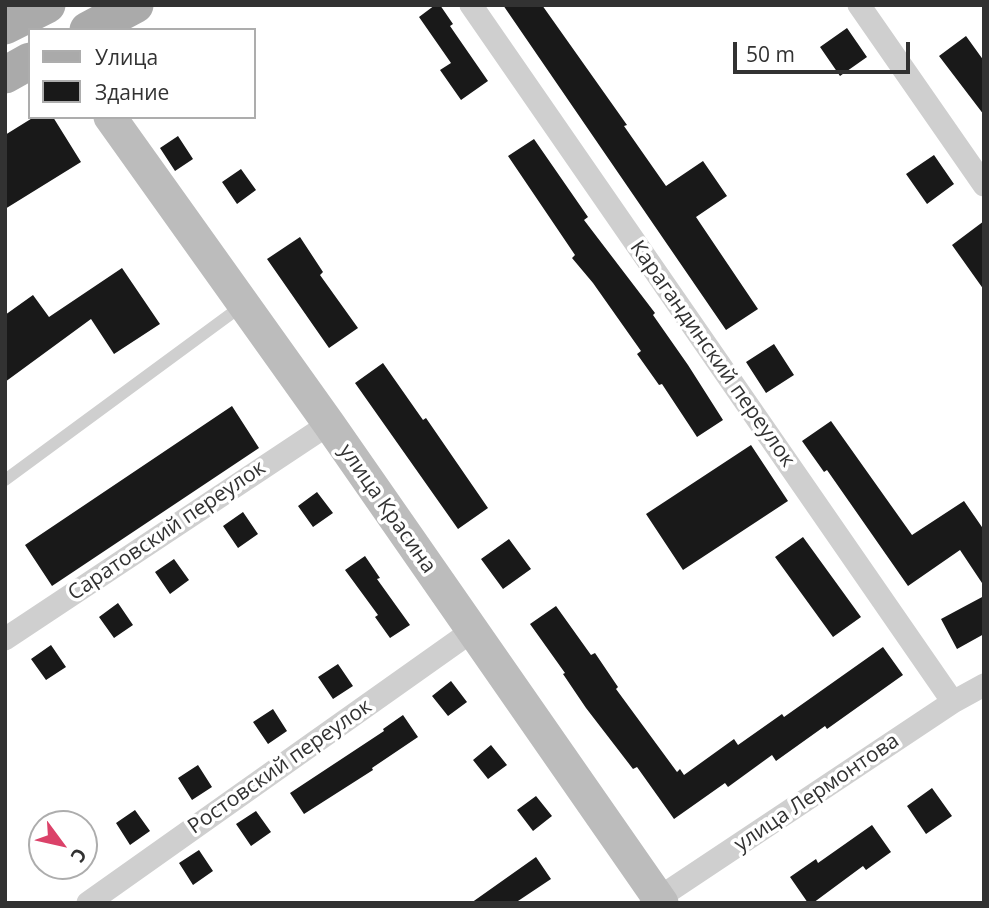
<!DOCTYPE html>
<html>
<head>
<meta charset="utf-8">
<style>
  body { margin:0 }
  #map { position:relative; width:989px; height:908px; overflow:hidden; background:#fff; font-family:"Open Sans",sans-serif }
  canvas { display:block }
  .frame { position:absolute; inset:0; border:7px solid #323232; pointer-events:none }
  .legend { position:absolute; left:28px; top:28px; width:228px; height:91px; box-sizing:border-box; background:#fff; border:2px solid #adadad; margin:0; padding:9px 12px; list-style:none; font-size:21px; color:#323232 }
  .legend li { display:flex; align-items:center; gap:14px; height:35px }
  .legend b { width:35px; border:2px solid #adadad }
  .north { position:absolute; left:28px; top:810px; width:70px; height:70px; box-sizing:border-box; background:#fff; border:2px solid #adadad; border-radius:50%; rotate:123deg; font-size:19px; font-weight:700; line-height:28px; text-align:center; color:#323232 }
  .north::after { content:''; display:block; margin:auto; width:24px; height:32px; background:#db4269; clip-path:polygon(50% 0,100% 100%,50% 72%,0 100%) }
  .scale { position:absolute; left:733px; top:42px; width:177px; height:32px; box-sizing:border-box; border:4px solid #323232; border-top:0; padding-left:9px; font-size:21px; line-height:24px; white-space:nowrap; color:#323232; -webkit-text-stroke:5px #fff; paint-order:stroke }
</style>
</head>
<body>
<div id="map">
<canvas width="989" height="908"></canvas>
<div class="frame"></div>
<ul class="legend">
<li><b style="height:9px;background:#aaa"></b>Улица</li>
<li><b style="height:19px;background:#191919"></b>Здание</li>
</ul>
<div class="north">С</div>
<div class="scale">50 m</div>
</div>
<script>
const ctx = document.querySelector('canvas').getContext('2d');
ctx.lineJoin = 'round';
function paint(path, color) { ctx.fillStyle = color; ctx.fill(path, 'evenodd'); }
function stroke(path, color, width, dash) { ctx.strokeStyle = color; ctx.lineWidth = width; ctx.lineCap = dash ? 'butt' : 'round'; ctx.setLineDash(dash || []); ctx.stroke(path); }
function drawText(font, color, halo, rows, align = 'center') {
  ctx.font = font + ' "Open Sans",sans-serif'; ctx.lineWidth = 7; ctx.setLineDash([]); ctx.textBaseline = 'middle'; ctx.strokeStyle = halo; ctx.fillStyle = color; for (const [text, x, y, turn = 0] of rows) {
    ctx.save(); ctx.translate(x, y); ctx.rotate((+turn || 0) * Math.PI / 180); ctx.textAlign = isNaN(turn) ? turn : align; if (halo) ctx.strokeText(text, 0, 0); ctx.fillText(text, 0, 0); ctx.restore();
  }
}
const building = new Path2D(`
  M435 5H440L453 24 450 26 488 81 461 100 440 70 451 63 419 17Z
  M503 5H542L627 125 624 126 666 186 703 161 727 196 696 217 758 309 726 330Z
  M847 28 867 57 840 76 820 47Z
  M966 36 984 61V115L939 56Z
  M34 117H53L81 162 5 209V135Z
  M178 136 193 159 175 171 160 148Z
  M534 139 588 217 584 220 655 313 653 315 688 365 723 420 697 437 662 384 659 385 637 354 641 351 593 283 572 258 575 255 508 156Z
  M934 155 954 184 927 204 906 174Z
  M241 169 256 190 237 204 222 182Z
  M984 221V290L952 245Z
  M300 237 323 272 320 275 358 328 329 348 267 259Z
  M122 268 160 324 114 354 91 319 5 382V315L33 295 49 317Z
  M774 344 794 375 766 393 746 362Z
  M383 363 423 420 426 418 488 508 458 529 355 383Z
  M232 406 259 448 52 586 25 545Z
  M831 421 912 535 964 501 984 530V586L960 550 908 586 827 470 824 472 802 441Z
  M751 445 788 501 683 570 646 514Z
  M317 492 333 513 313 527 298 506Z
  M243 512 258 534 238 548 223 526Z
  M803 537 861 617 833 637 775 557Z
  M509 539 531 569 503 589 481 559Z
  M365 556 380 578 377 579 410 625 390 638 375 617 378 615 345 570Z
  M174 559 189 580 170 594 155 572Z
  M984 596V634L957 649 941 619Z
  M118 603 133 625 114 638 99 617Z
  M556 606 591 655 595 653 618 687 616 689 677 772 680 769 684 775 734 739 738 745 782 714 784 717 883 647 903 675 827 729 825 726 776 761 772 755 728 787 725 783 674 819 637 767 633 769 586 708 563 674 565 673 530 624Z
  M51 645 66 667 46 680 31 659Z
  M338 664 353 686 333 699 318 677Z
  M451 681 467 702 448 716 432 696Z
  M273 709 287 731 268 744 253 722Z
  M403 715 418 737 372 768 373 770 304 814 290 793 384 731 383 729Z
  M491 745 507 765 488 779 473 760Z
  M198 765 212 787 192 800 178 778Z
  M932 788 952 816 926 834 907 806Z
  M536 796 552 816 533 831 517 810Z
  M135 810 150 831 130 845 116 823Z
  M256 811 271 832 251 846 236 824Z
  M872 825 891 852 866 870 863 866 813 903H808L790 877 816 859 818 863Z
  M199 850 213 871 193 885 179 863Z
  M536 857 551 879 515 903H471Z`);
const lane = new Path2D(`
  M5 480 243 305`);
const street = new Path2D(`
  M471 5 953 702
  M859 5 984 185
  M5 639 329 424
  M88 903 472 631
  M651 903 953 702 984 685`);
const secondary = new Path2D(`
  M110 117 329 424 662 903`);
const primary = new Path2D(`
  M5 26 47 5
  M88 30 135 5
  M5 75 30 61`);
const streetNames = [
  ["Карагандинский переулок",712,354,55],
  ["улица Красина",387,509,55],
  ["Саратовский переулок",167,531,-34],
  ["Ростовский переулок",280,767,-35],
  ["улица Лермонтова",817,793,-34]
];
paint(building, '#191919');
stroke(lane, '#cfcfcf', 12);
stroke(street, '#cfcfcf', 23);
stroke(secondary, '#bcbcbc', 33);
stroke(primary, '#aaa', 37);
drawText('21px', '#323232', '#fff', streetNames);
</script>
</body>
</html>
